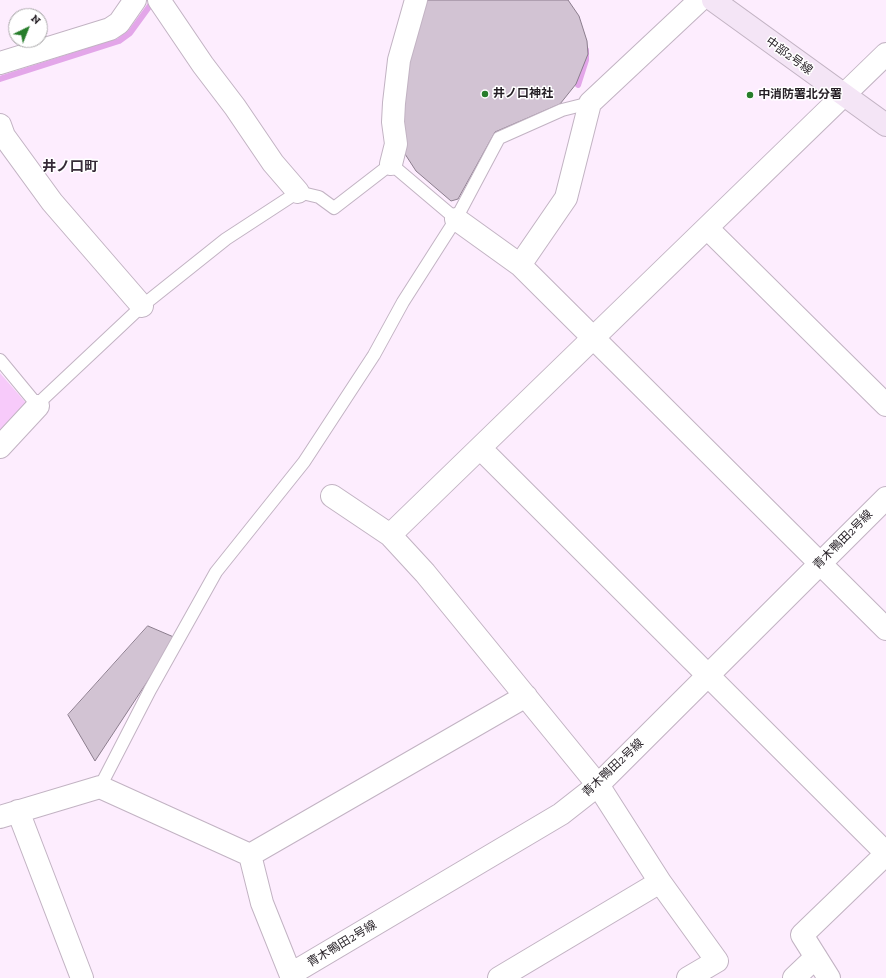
<!DOCTYPE html>
<html>
<head>
<meta charset="utf-8">
<style>
  body { margin:0 }
  #map { position:relative; width:886px; height:978px; overflow:hidden; background:#fdedfe; font-family:"Zilla Slab",serif }
  canvas { display:block }
  .north { position:absolute; left:8px; top:8px; width:40px; height:40px; box-sizing:border-box; background:#fff; border:1px solid #a7a5a7; border-radius:50%; rotate:43deg; font-size:11px; font-weight:700; line-height:16px; text-align:center; color:#241e24 }
  .north::after { content:''; display:block; margin:auto; width:14px; height:18px; background:#277d2b; clip-path:polygon(50% 0,100% 100%,50% 72%,0 100%) }
</style>
</head>
<body>
<div id="map">
<canvas width="886" height="978"></canvas>
<div class="north">N</div>
</div>
<script>
const ctx = document.querySelector('canvas').getContext('2d');
ctx.lineJoin = 'round';
function paint(path, color) { ctx.fillStyle = color; ctx.fill(path, 'evenodd'); }
function stroke(path, color, width, dash) { ctx.strokeStyle = color; ctx.lineWidth = width; ctx.lineCap = dash ? 'butt' : 'round'; ctx.setLineDash(dash || []); ctx.stroke(path); }
function drawText(font, color, halo, rows, align = 'center') {
  ctx.font = font + ' "Zilla Slab","Noto Sans JP",serif'; ctx.lineWidth = 3; ctx.setLineDash([]); ctx.textBaseline = 'middle'; ctx.strokeStyle = halo; ctx.fillStyle = color; for (const [text, x, y, turn = 0] of rows) {
    ctx.save(); ctx.translate(x, y); ctx.rotate((+turn || 0) * Math.PI / 180); ctx.textAlign = isNaN(turn) ? turn : align; if (halo) ctx.strokeText(text, 0, 0); ctx.fillText(text, 0, 0); ctx.restore();
  }
}
const green = new Path2D(`
  M0 373 27 404 0 432Z`);
const stream = new Path2D(`
  M0 79 119 41 130 33 154 0
  M578 85 586 60V50`);
const building = new Path2D(`
  M426 0H568L579 16 587 41 588 54 576 84 560 104 495 132 458 199 451 201 416 171 405 154 400 129 406 59Z
  M148 626 176 638 95 761 68 715Z`);
const lane = new Path2D(`
  M0 360 38 406 44 398 142 306 226 239 298 192 319 197 334 208 391 164 456 219
  M100 787 150 690 216 572 304 462 374 355 403 302 456 219 499 138 562 110 590 103`);
const street = new Path2D(`
  M159 0 203 65 235 107 273 163 298 192
  M0 63 110 29 119 23 135 0
  M0 125 4 136 52 202 142 306
  M391 164 396 144 393 122 394 103 399 60 416 0
  M456 219 520 265 886 629
  M707 228 886 405
  M520 265 566 198 590 103 700 0
  M0 447 38 406
  M480 448 886 853
  M332 496 390 535 425 573 598 785 660 882 717 961 688 978
  M390 535 886 54
  M18 811 82 978
  M0 817 100 787 250 855
  M250 855 526 696
  M250 855 262 903 292 978
  M291 974 561 814 598 785 886 498
  M499 978 660 882
  M794 978 816 957
  M829 978 802 935 886 854`);
const secondary = new Path2D(`
  M713 0 886 125`);
const markers = [
  [485,94,4,"#277d2b"],
  [750,95,4,"#277d2b"]
];
const streetNames = [
  ["中部2号線",789,56,36],
  ["青木鴨田2号線",843,540,-45],
  ["青木鴨田2号線",613,768,-43],
  ["青木鴨田2号線",342,944,-31]
];
const poiNames = [
  ["井ノ口神社",493,94],
  ["中消防署北分署",758,95]
];
const quarterNames = [
  ["井ノ口町",70,167]
];
paint(green, '#f7cafa');
stroke(stream, '#e3a6e9', 6);
paint(building, '#d2c3d3');
stroke(building, '#8b7d8d', 1);
stroke(lane, '#c2b3c3', 14);
stroke(street, '#c2b3c3', 24);
stroke(secondary, '#c2b3c3', 24);
stroke(lane, '#fff', 12);
stroke(street, '#fff', 22);
stroke(secondary, '#f4e5f6', 22);
for (const [x, y, r, color] of markers) { const dot = new Path2D(); dot.arc(x, y, r, 0, 2 * Math.PI); ctx.fillStyle = color; ctx.fill(dot); stroke(dot, '#fff', 1.5); }
drawText('12px', '#241e24', '#fff', streetNames);
drawText('bold 12px', '#241e24', '#fff', poiNames, 'left');
drawText('bold 14px', '#362a37', '#fff', quarterNames);
</script>
</body>
</html>
